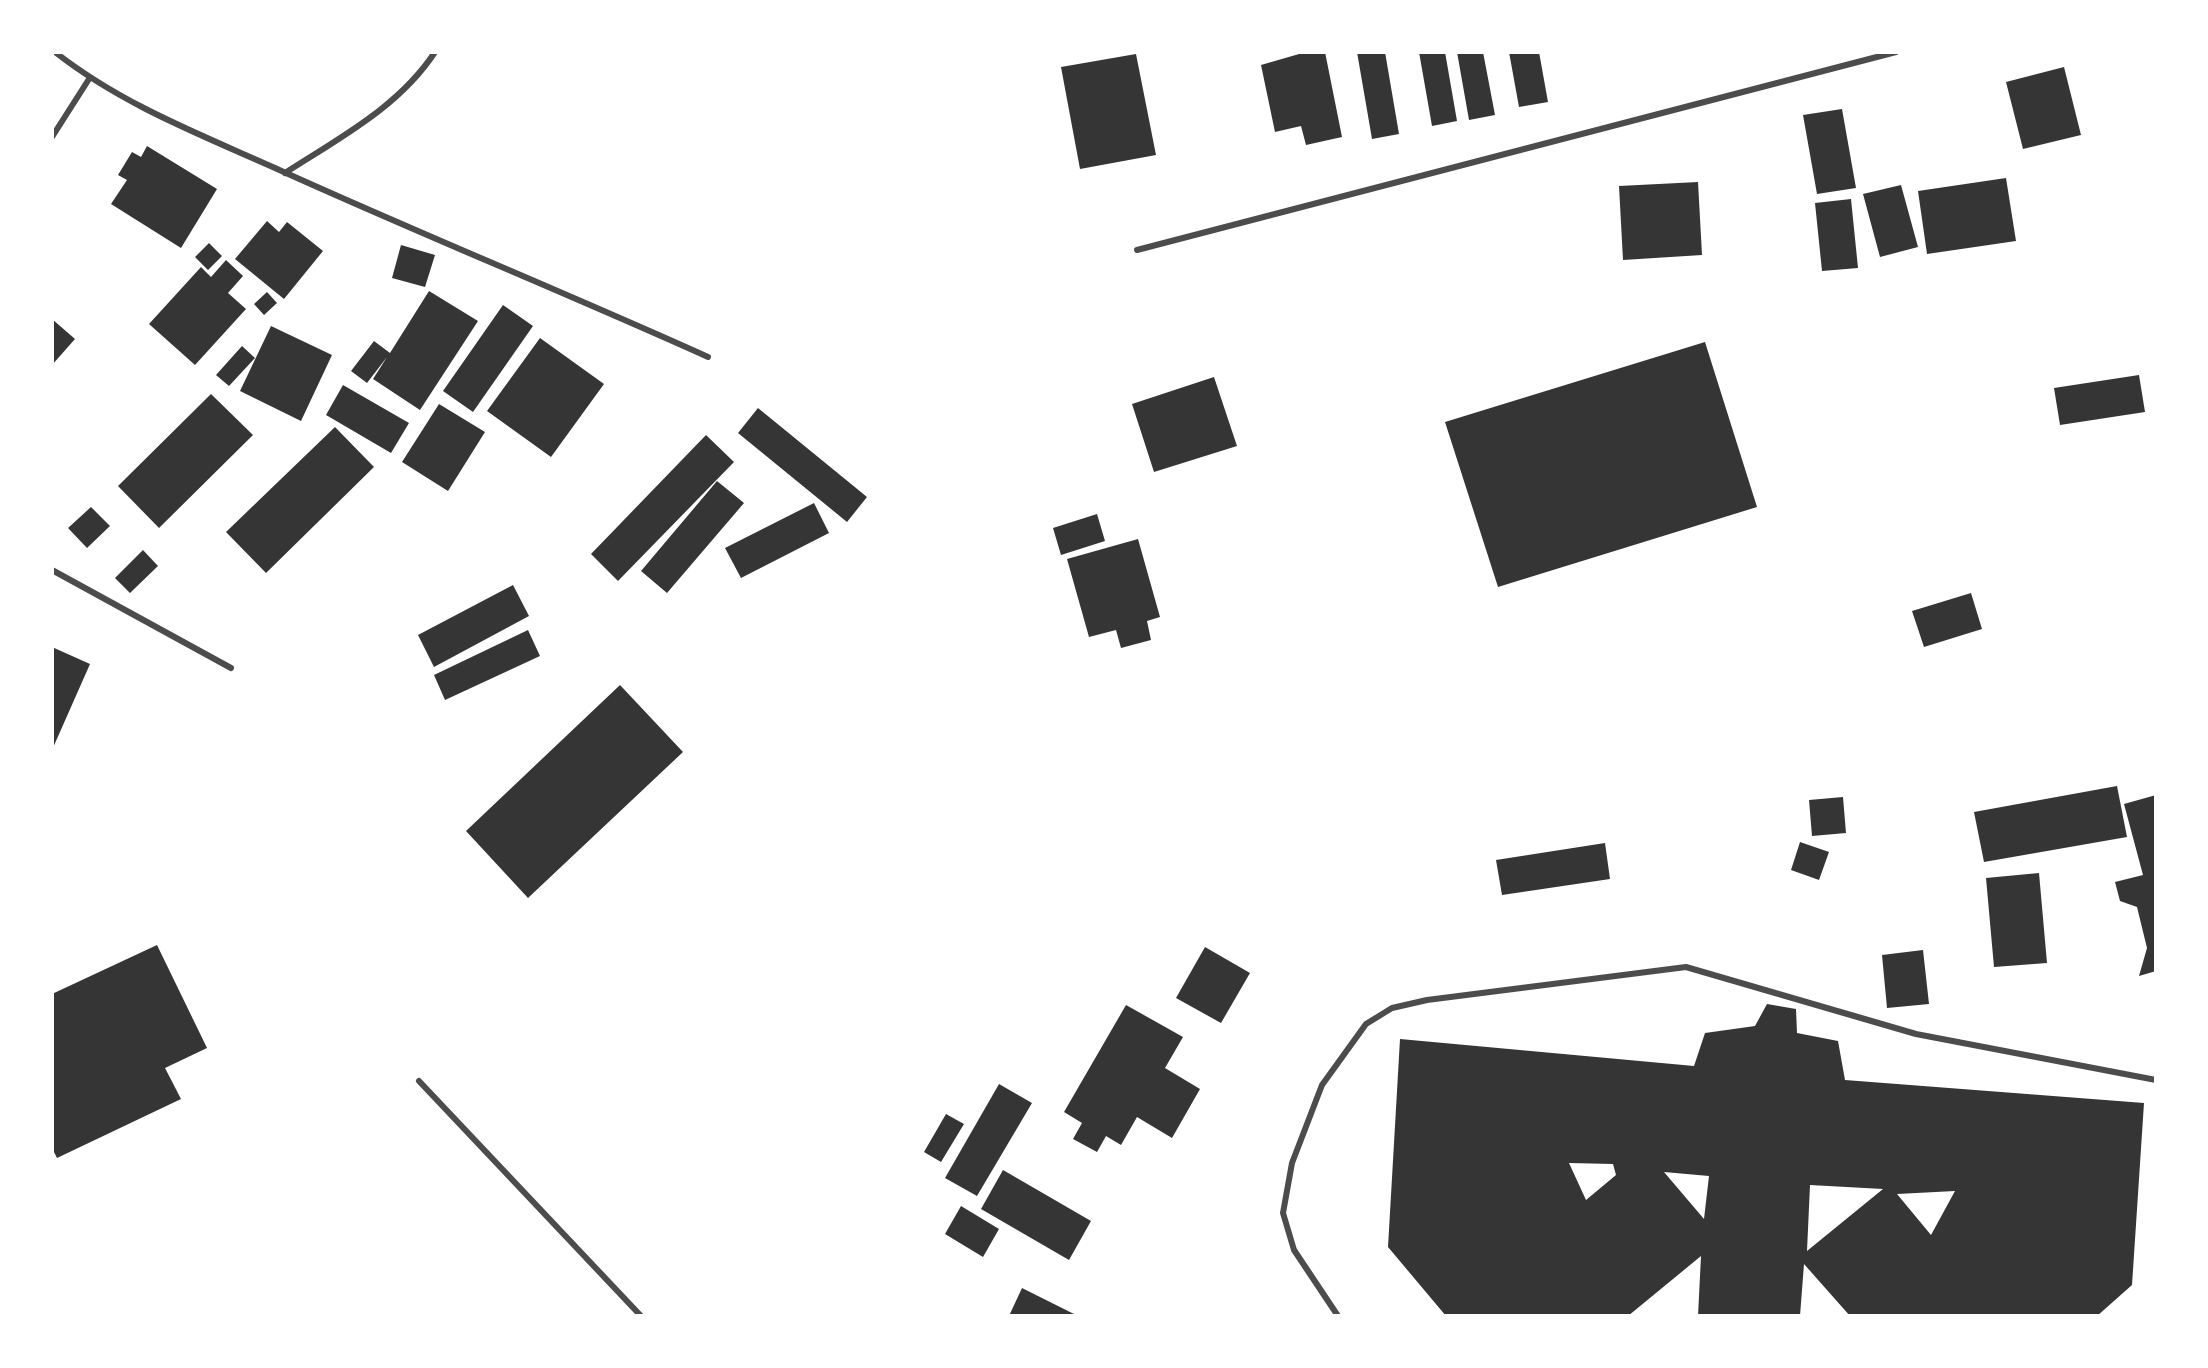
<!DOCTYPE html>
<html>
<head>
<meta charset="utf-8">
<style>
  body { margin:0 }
  #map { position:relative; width:2208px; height:1368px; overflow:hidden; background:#fff; font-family:"Fira Sans",sans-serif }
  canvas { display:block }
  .frame { position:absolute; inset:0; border:54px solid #fff; pointer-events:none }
</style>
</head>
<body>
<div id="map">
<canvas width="2208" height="1368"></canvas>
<div class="frame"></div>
</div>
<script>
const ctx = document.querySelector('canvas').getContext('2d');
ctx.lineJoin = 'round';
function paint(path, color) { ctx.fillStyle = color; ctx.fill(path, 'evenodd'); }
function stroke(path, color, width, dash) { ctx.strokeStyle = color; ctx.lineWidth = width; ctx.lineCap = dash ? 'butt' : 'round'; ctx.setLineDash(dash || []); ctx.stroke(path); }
const building = new Path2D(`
  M1306 52H1325L1342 137 1306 145 1301 126 1275 132 1261 65Z
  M1357 52H1385L1399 134 1372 139Z
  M1419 52H1445L1457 121 1432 126Z
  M1457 52H1483L1495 115 1469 120Z
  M1509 52H1539L1548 102 1519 107Z
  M1136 54 1156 155 1080 169 1061 67Z
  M2064 67 2081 135 2023 149 2006 82Z
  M1842 109 1856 188 1817 194 1803 115Z
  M147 146 217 189 181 248 111 204 127 180 118 175 132 152 141 157Z
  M2006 178 2016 241 1927 254 1918 191Z
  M1698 182 1702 255 1623 260 1619 186Z
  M1901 185 1918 247 1880 257 1863 194Z
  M1851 199 1858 268 1822 271 1815 203Z
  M267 221 279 232 287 222 323 251 284 299 235 259Z
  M209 243 222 256 208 270 195 257Z
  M401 245 435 255 425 287 392 278Z
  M226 260 243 276 228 293 246 309 195 365 149 324 201 267 211 277Z
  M429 291 478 321 420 410 373 379 387 357 367 383 351 371 374 341 390 353Z
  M267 292 277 303 264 315 254 304Z
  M503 305 533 326 473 412 443 391Z
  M52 319 75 339 52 365Z
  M271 326 332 355 301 421 240 391Z
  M540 338 604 384 551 457 487 411Z
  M1705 342 1757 507 1498 587 1445 422Z
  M242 346 255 358 229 386 216 375Z
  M2139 375 2145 412 2060 425 2054 388Z
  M1214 377 1237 446 1154 472 1132 404Z
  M343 385 409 423 391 453 326 415Z
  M211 394 253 435 159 528 118 486Z
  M439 404 485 432 448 491 402 462Z
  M758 408 867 497 847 522 738 433Z
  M335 427 374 467 266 573 226 532Z
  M706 435 734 462 618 581 591 554Z
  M717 481 744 503 667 593 641 571Z
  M814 503 829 533 741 578 725 548Z
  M91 507 110 526 87 548 68 528Z
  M1097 514 1105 541 1061 555 1053 528Z
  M1138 539 1160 617 1147 621 1151 640 1121 648 1116 630 1089 637 1067 559Z
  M143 550 158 566 130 593 115 578Z
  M513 585 529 616 434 667 418 635Z
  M1971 593 1982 629 1924 647 1912 611Z
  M528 630 540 656 445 700 434 675Z
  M52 647 90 664 52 750Z
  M620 685 683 752 528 898 466 831Z
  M2117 786 2127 837 1984 862 1974 812Z
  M2156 795V971L2139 976 2147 948 2137 907 2120 901 2115 882 2143 875 2124 804Z
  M1843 797 1846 833 1812 836 1809 800Z
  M1800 842 1829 852 1819 880 1791 870Z
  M1605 843 1610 879 1502 895 1496 860Z
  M2039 873 2047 963 1994 967 1986 878Z
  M157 945 207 1048 165 1068 181 1099 57 1158 52 1148V994Z
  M1205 947 1250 973 1221 1023 1176 998Z
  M1923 950 1929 1004 1887 1008 1882 955Z
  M1767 1004 1796 1009 1797 1033 1838 1041 1845 1080 2144 1103 2132 1285 2097 1316H1850L1804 1264 1800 1316H1698L1701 1256 1628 1316H1446L1388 1247 1400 1039 1694 1066 1705 1033 1755 1026ZM1569 1163 1613 1164 1616 1175 1586 1200ZM1664 1172 1709 1176 1704 1219ZM1810 1185 1883 1189 1807 1251ZM1955 1191 1931 1235 1897 1194Z
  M1126 1005 1183 1037 1165 1068 1200 1089 1172 1138 1137 1117 1121 1145 1106 1136 1097 1152 1073 1139 1082 1123 1064 1112Z
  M999 1084 1032 1103 977 1196 945 1178Z
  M946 1114 964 1124 941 1162 924 1152Z
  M1003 1170 1091 1221 1069 1260 981 1209Z
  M961 1206 999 1229 983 1257 945 1234Z
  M1022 1288 1078 1316H1009Z`);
const minor = new Path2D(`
  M55 52C121 104 199 134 275 168 418 233 564 292 708 357
  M52 137 89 79
  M285 173C339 138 399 107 435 52
  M1137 250 1896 52
  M52 570 231 668
  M419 1081 641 1316
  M1338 1316 1294 1250 1283 1213 1292 1163 1322 1085 1366 1024 1392 1008 1427 1000 1686 967 1916 1034 2156 1080`);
paint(building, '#353535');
stroke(minor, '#4c4c4c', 6);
</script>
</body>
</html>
